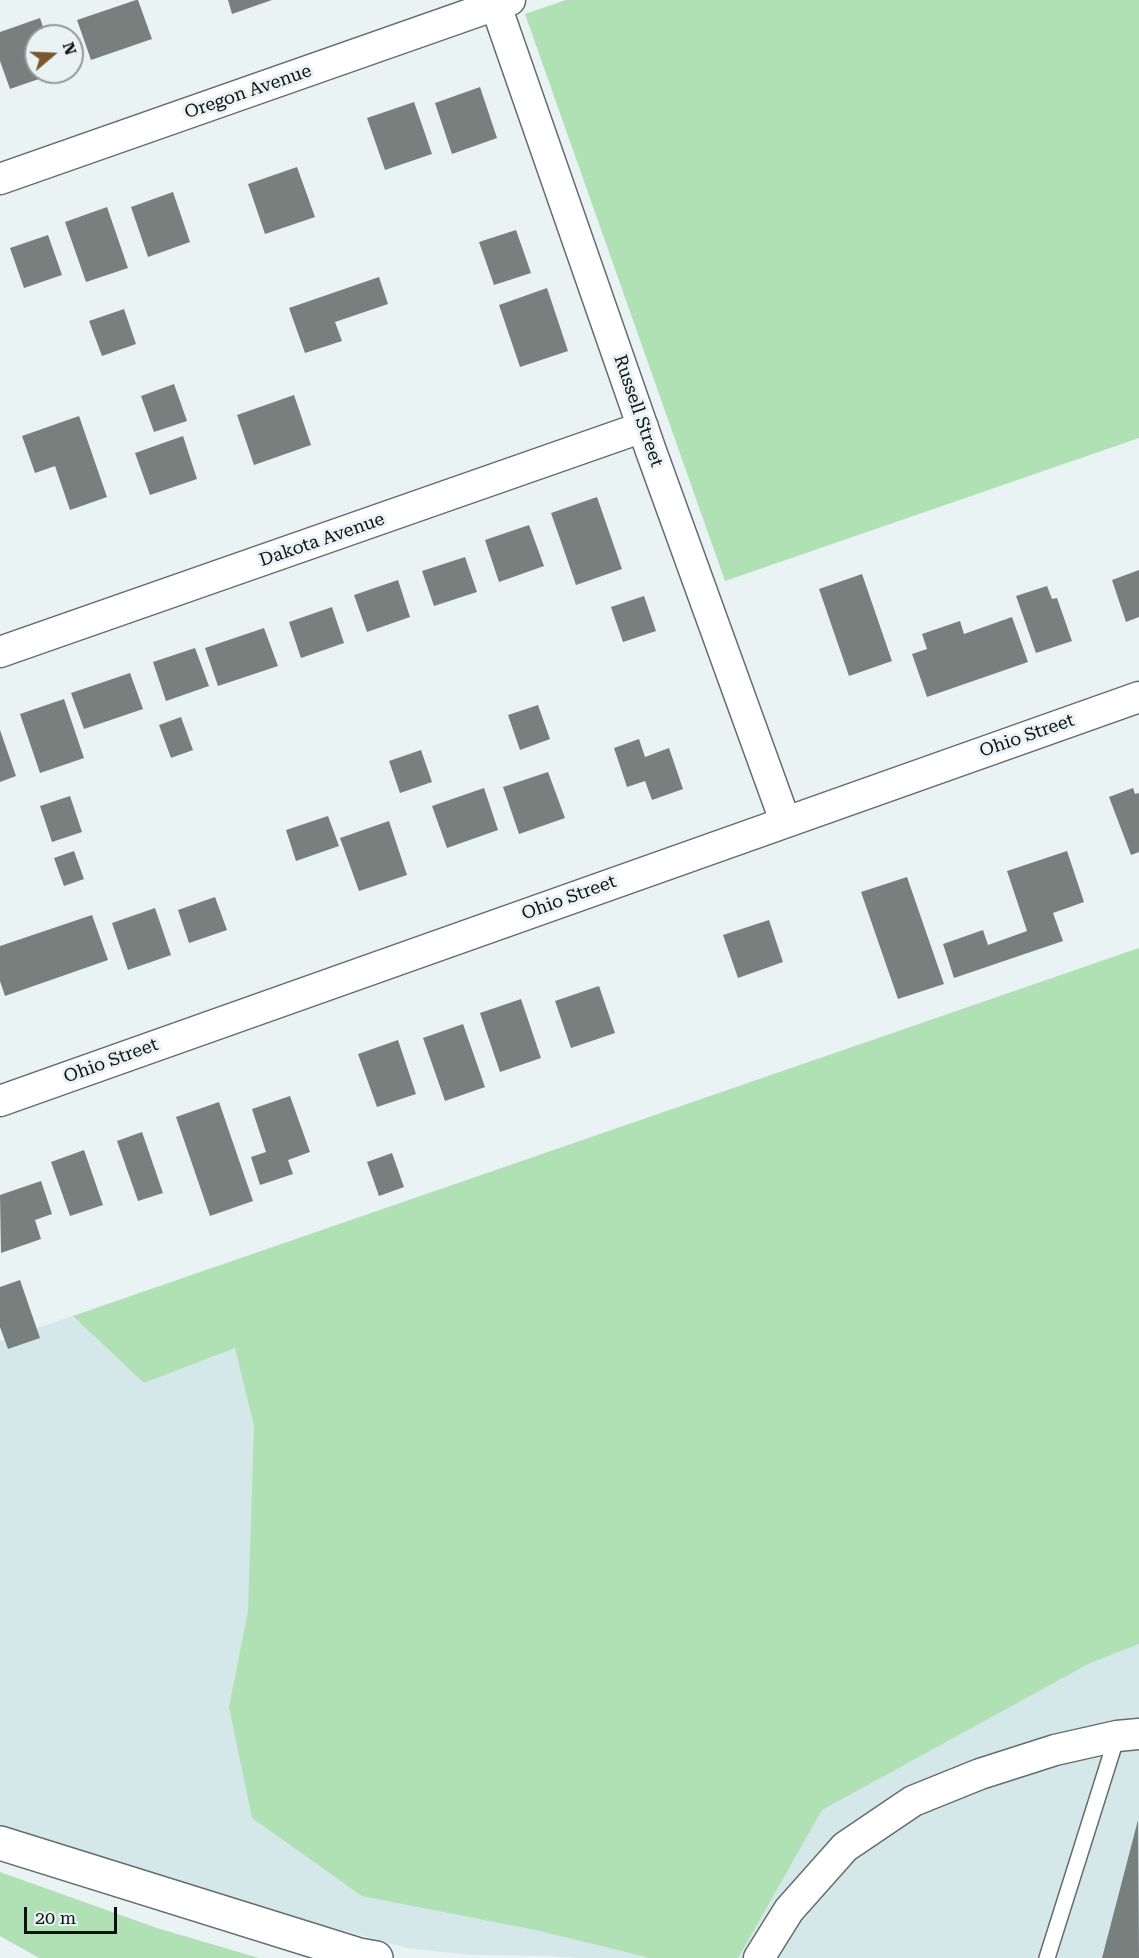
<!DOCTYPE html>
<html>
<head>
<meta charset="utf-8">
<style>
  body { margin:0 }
  #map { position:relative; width:1139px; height:1958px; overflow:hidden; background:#e9f3f3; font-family:"Roboto Serif",serif }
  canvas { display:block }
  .north { position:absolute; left:24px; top:24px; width:60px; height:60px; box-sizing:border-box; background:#e9f3f3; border:2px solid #919999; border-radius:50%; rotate:71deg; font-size:16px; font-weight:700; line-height:24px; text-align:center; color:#0e1111 }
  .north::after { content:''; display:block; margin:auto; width:21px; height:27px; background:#7a572f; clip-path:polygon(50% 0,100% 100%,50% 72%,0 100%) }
  .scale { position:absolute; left:24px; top:1907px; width:93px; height:27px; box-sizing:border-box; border:3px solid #0e1111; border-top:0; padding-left:8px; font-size:18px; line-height:21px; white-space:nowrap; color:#0e1111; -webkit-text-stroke:4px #e9f3f3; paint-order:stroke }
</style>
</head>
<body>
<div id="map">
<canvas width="1139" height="1958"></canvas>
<div class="north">N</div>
<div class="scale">20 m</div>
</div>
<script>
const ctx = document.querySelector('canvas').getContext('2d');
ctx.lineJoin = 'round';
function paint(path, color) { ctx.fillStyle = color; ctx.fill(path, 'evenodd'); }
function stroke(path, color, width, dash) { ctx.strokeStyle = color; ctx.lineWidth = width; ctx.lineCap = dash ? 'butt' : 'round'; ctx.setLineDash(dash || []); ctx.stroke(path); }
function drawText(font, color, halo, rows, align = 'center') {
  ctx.font = font + ' "Roboto Serif",serif'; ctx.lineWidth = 6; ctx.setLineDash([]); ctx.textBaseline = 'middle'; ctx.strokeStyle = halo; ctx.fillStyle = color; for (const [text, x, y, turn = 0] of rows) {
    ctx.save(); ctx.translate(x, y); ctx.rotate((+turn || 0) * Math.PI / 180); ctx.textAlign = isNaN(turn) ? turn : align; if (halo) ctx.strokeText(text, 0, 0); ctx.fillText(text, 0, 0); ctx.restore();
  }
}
const built = new Path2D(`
  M1139 948V1958H579L552 1956 470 1955 407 1948 272 1911 0 1826V1341Z`);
const green = new Path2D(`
  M566 0H1139V438L725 581 525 14Z
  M1139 948V1644L1090 1663 822 1810 738 1958H650L540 1931 362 1896 252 1818 229 1707 248 1611 254 1426 235 1348 144 1383 73 1316Z
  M0 1872 157 1928 259 1958H39L0 1936Z`);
const building = new Path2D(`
  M136 0H138L152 39 91 60 77 20Z
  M228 0H272L232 14Z
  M40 18 46 36H36V72H59L10 89 0 61V32Z
  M480 87 497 138 452 154 435 103Z
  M414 102 432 154 385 170 367 118Z
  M297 167 315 217 265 234 248 184Z
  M173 192 190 242 148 257 131 207Z
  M107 207 128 268 86 282 65 222Z
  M516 230 531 273 494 285 479 242Z
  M48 235 62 275 24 288 10 248Z
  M379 277 388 304 335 322 342 341 305 353 289 308Z
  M547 288 568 351 520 367 499 305Z
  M124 309 136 344 102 356 89 321Z
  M174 384 187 421 154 432 141 396Z
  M294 395 311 445 254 465 237 415Z
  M79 416 107 497 70 510 55 466 35 473 22 436Z
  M183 436 197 479 150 495 135 453Z
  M597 497 622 569 576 585 551 513Z
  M529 525 544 566 499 582 485 540Z
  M465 557 477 592 434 606 422 571Z
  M1139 570V617L1126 622 1112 580Z
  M862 574 892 661 849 676 819 589Z
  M398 580 410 617 367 632 354 595Z
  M1047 586 1052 599 1057 598 1072 641 1036 653 1016 596Z
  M644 596 656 631 623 642 611 607Z
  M332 607 344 643 301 658 289 622Z
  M1012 617 1028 662 927 697 912 654 927 649 922 634 960 621 964 634Z
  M264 628 278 666 218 686 205 648Z
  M195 648 209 686 166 701 153 662Z
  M130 673 143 709 84 729 71 693Z
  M64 699 84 758 40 773 20 714Z
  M538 705 550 739 520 750 508 715Z
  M181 717 193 750 171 758 159 725Z
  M0 730 16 776 0 782Z
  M639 739 645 757 669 748 683 789 652 800 645 781 627 787 614 748Z
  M421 750 432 782 400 793 389 761Z
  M548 772 565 818 519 834 503 787Z
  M484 788 498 830 447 848 432 806Z
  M1133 788 1135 794 1139 793V852L1131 855 1109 797Z
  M70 796 82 832 52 842 40 806Z
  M328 816 339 846 296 861 286 830Z
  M389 821 407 875 359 891 340 838Z
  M74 851 84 879 64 886 54 858Z
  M1067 851 1084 902 1053 913 1063 941 954 978 943 944 983 930 988 945 1027 931 1007 871Z
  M907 877 944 984 898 999 861 892Z
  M215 897 227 930 189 943 178 910Z
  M155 908 171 955 128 970 112 923Z
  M92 915 108 960 5 996 0 981V946Z
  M769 920 783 962 738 978 723 935Z
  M599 986 615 1033 571 1048 555 1001Z
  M521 999 541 1058 500 1072 480 1013Z
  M463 1024 485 1087 445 1101 423 1038Z
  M398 1040 416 1094 377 1107 358 1054Z
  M290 1096 310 1152 288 1160 293 1174 260 1185 251 1157 266 1152 252 1109Z
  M219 1102 253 1201 210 1216 176 1117Z
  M142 1132 163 1193 138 1201 117 1141Z
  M84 1150 103 1205 70 1216 51 1162Z
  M392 1153 404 1187 379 1196 367 1162Z
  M41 1181 52 1214 35 1220 41 1239 1 1253 0 1195Z
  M20 1280 40 1338 8 1349 0 1327V1287Z
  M1138 1820 1139 1958H1102Z`);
const service = new Path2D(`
  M1047 1958 1117 1736`);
const minor = new Path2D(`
  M494 0 651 451 785 821
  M0 179 510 0
  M0 652 643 427
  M0 1101 1139 697
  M759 1958 789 1910 845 1847 913 1801 980 1774 1055 1750 1117 1736 1139 1734`);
const tertiary = new Path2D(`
  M0 1843 359 1955 376 1958`);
const streetNames = [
  ["Oregon Avenue",248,92,-19],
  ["Russell Street",638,411,71],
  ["Dakota Avenue",322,540,-19],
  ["Ohio Street",1027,736,-19],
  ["Ohio Street",569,898,-20],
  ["Ohio Street",111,1061,-20]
];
paint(built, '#d5e8e9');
paint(green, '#b0e1b5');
paint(building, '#78807e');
stroke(service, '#646c6c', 18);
stroke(minor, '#646c6c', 33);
stroke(tertiary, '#646c6c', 36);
stroke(service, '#fff', 15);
stroke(minor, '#fff', 30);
stroke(tertiary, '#fff', 33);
drawText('18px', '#0e1111', '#e9f3f3', streetNames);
</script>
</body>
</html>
